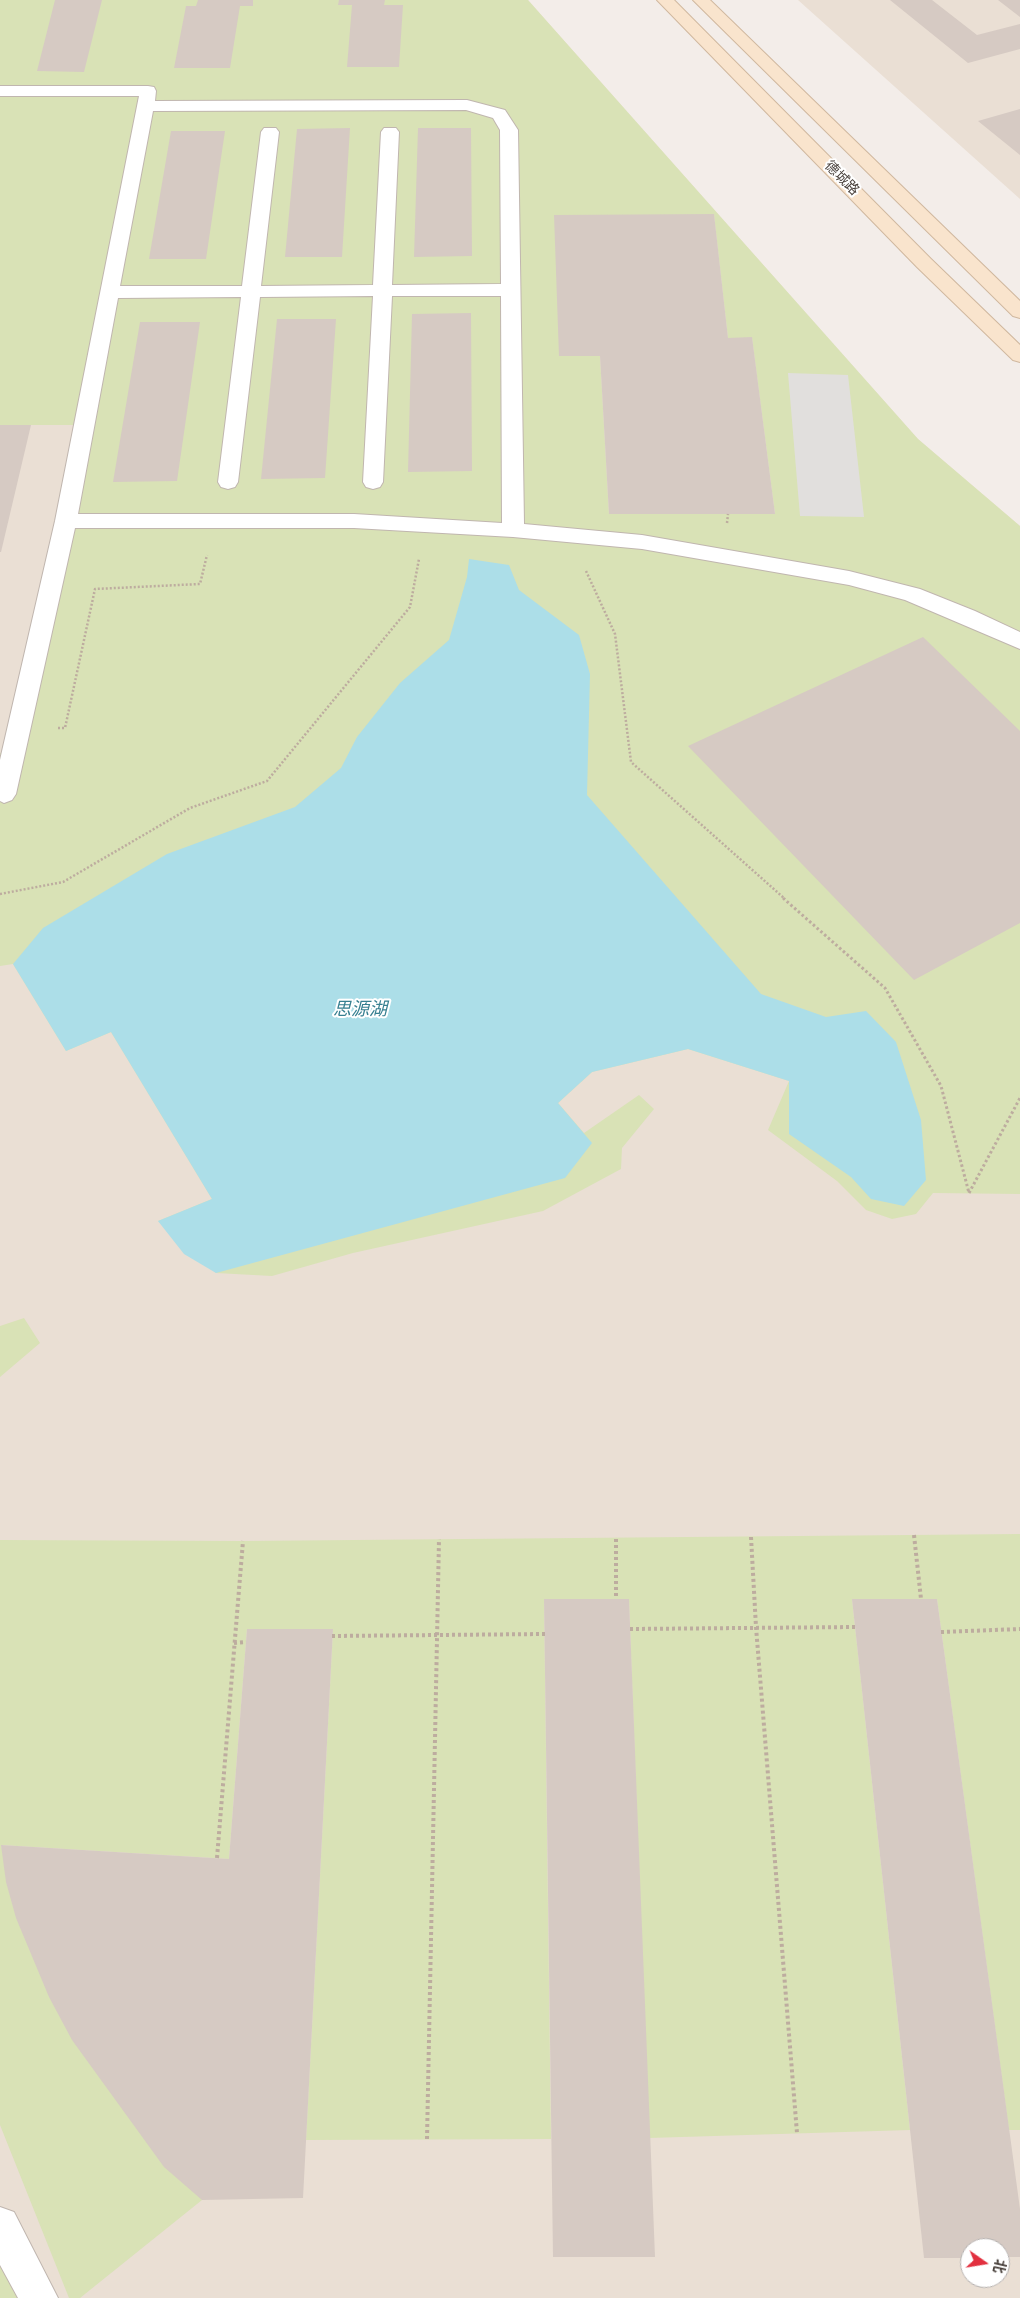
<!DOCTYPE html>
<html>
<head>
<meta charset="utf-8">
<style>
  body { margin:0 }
  #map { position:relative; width:1020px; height:2298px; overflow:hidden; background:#f3ede9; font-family:"Source Sans 3","Noto Sans SC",sans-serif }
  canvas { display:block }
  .north { position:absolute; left:960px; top:2238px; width:50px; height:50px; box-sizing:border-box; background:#fff; border:1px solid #b5b1af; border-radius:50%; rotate:103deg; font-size:14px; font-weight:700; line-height:20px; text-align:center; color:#453d38 }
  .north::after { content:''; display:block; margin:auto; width:18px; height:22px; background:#e2303f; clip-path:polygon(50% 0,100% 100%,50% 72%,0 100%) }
</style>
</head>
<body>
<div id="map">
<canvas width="1020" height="2298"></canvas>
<div class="north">北</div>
</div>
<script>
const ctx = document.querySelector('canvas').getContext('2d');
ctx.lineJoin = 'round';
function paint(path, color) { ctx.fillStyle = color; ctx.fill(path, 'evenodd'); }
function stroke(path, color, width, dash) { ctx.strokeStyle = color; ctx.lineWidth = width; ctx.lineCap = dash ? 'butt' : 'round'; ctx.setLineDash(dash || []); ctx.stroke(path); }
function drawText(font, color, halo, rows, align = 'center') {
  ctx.font = font + ' "Source Sans 3","Noto Sans SC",sans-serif'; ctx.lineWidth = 4; ctx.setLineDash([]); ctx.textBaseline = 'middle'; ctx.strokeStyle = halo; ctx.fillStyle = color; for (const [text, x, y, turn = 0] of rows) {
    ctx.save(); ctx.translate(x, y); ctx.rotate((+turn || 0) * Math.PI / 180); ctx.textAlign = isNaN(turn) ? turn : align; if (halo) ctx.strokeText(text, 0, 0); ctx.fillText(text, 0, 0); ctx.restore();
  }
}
const education = new Path2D(`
  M0 0H528L918 439 1020 526V2298H0ZM970 2248H1000V2278H970Z
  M798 0H1020V199Z`);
const green = new Path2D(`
  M0 0H528L918 439 1020 526V1194L933 1193 916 1214 892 1219 866 1210 837 1181 768 1130 789 1081 688 1049 592 1072 558 1103 584 1133 639 1095 654 1109 622 1148 621 1169 543 1211 353 1253 272 1276 216 1273 158 1221 212 1199 111 1032 66 1051 13 964 0 966V753H12L84 425H0ZM560 215H714L728 338H752L775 514H609L600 356H559Z
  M24 1318 40 1343 0 1377V1326Z
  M1020 1534V2130H1009L937 1599H852L910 2130 649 2138 629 1599H544L551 2139 306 2140 333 1629H247L229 1859 1 1845 22 1929 202 2200 80 2298H69L0 2125V1540L243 1541Z
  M0 2226 39 2298H0Z`);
const parking = new Path2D(`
  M788 373 848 375 864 517 800 516Z`);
const water = new Path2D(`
  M469 559 509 565 519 590 579 635 590 674 587 795 761 994 826 1017 866 1011 896 1042 921 1120 926 1180 904 1206 871 1199 851 1177 789 1134V1081L688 1049 592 1072 558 1103 592 1143 565 1178 216 1273 184 1254 158 1221 212 1199 111 1032 66 1051 13 964 43 928 167 854 295 807 341 768 357 737 400 683 449 640 467 577Z`);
const building = new Path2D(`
  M55 0H102L84 72 37 71Z
  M198 0H253V6H240L230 68H174L186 6H196Z
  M339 0H385L384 5H403L399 67H347L352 5H338Z
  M890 0H932L977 35 1020 24V49L968 63Z
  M998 0H1020V17Z
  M1020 109V155L978 121Z
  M350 128 342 257H285L297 129Z
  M418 128H471L472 256 414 257Z
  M171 131H225L206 259H149Z
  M714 214 728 338 752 337 775 514H609L600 356H559L554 215Z
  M471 313 472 471 408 472 412 314Z
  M277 319H336L325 478 261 479Z
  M140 322H200L177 481 113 482Z
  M0 425H31L1 552H0Z
  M923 637 1020 731V923L914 980 688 746Z
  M544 1599H629L655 2257H553Z
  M852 1599H937L1020 2209V2257H1000V2248H970V2258H924Z
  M247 1629H333L303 2198 202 2200 164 2167 72 2040 49 1997 16 1918 6 1882 1 1845 229 1859Z`);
const pathFar2 = new Path2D(`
  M727 523 728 514
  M586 571 615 634 631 762 785 899
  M58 728H65L95 589 200 584 207 555
  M0 894 63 882 190 808 267 781 410 607 419 559`);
const pathFar1 = new Path2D(`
  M783 898 885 988 941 1086 969 1193
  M969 1193 1020 1098`);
const path = new Path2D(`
  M914 1535 921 1599
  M751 1537 756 1627 797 2133
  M616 1539V1598
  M630 1629 855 1627
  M941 1632 1020 1629
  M332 1636 545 1634
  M234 1643 246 1642
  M217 1858 243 1541
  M427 2139 439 1539`);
const lane = new Path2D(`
  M0 86H148L154 87 156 91 155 101 467 100 505 110 518 130 524 524 642 535 849 571 920 589 975 611 1020 632V649L905 600 849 585 642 549 513 537 354 528H75L16 794 12 800 4 803 0 801V760L55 521 139 96H0ZM466 110 493 118 500 130 501 284 392 285 399 132 396 128H384L381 132 373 285 261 286 279 132 276 128H264L261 132 242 286H120L153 111ZM373 296 363 482 366 487 373 489 380 487 383 482 392 296H501L502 523 354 514H78L118 298 241 297 218 482 221 487 228 489 235 487 238 482 260 297Z
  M0 2207 14 2212 58 2298H18L0 2265Z`);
const secondary = new Path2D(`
  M657 0H674L931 259 1020 345V362L1013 360 917 267Z
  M693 0H710L1020 301V318L1013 316Z`);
const farStreetnames = [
  ["德城路",841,179,45]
];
const waterNames = [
  ["思源湖",360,1011]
];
paint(education, '#eadfd4');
paint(green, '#d9e2b6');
paint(parking, '#e1dfdd');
paint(water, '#acdee8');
paint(building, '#d6cac3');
stroke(lane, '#c0b6af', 2);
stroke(secondary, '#d0b89f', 2);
stroke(pathFar2, '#bdac9f', 2.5, [2, 2]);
stroke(pathFar1, '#bdac9f', 3, [2.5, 2.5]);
stroke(path, '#bdac9f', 4, [3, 3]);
paint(lane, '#fff');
paint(secondary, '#f9e4cd');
drawText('14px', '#453d38', '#fff', farStreetnames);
drawText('italic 18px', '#367f90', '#fff', waterNames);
</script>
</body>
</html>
